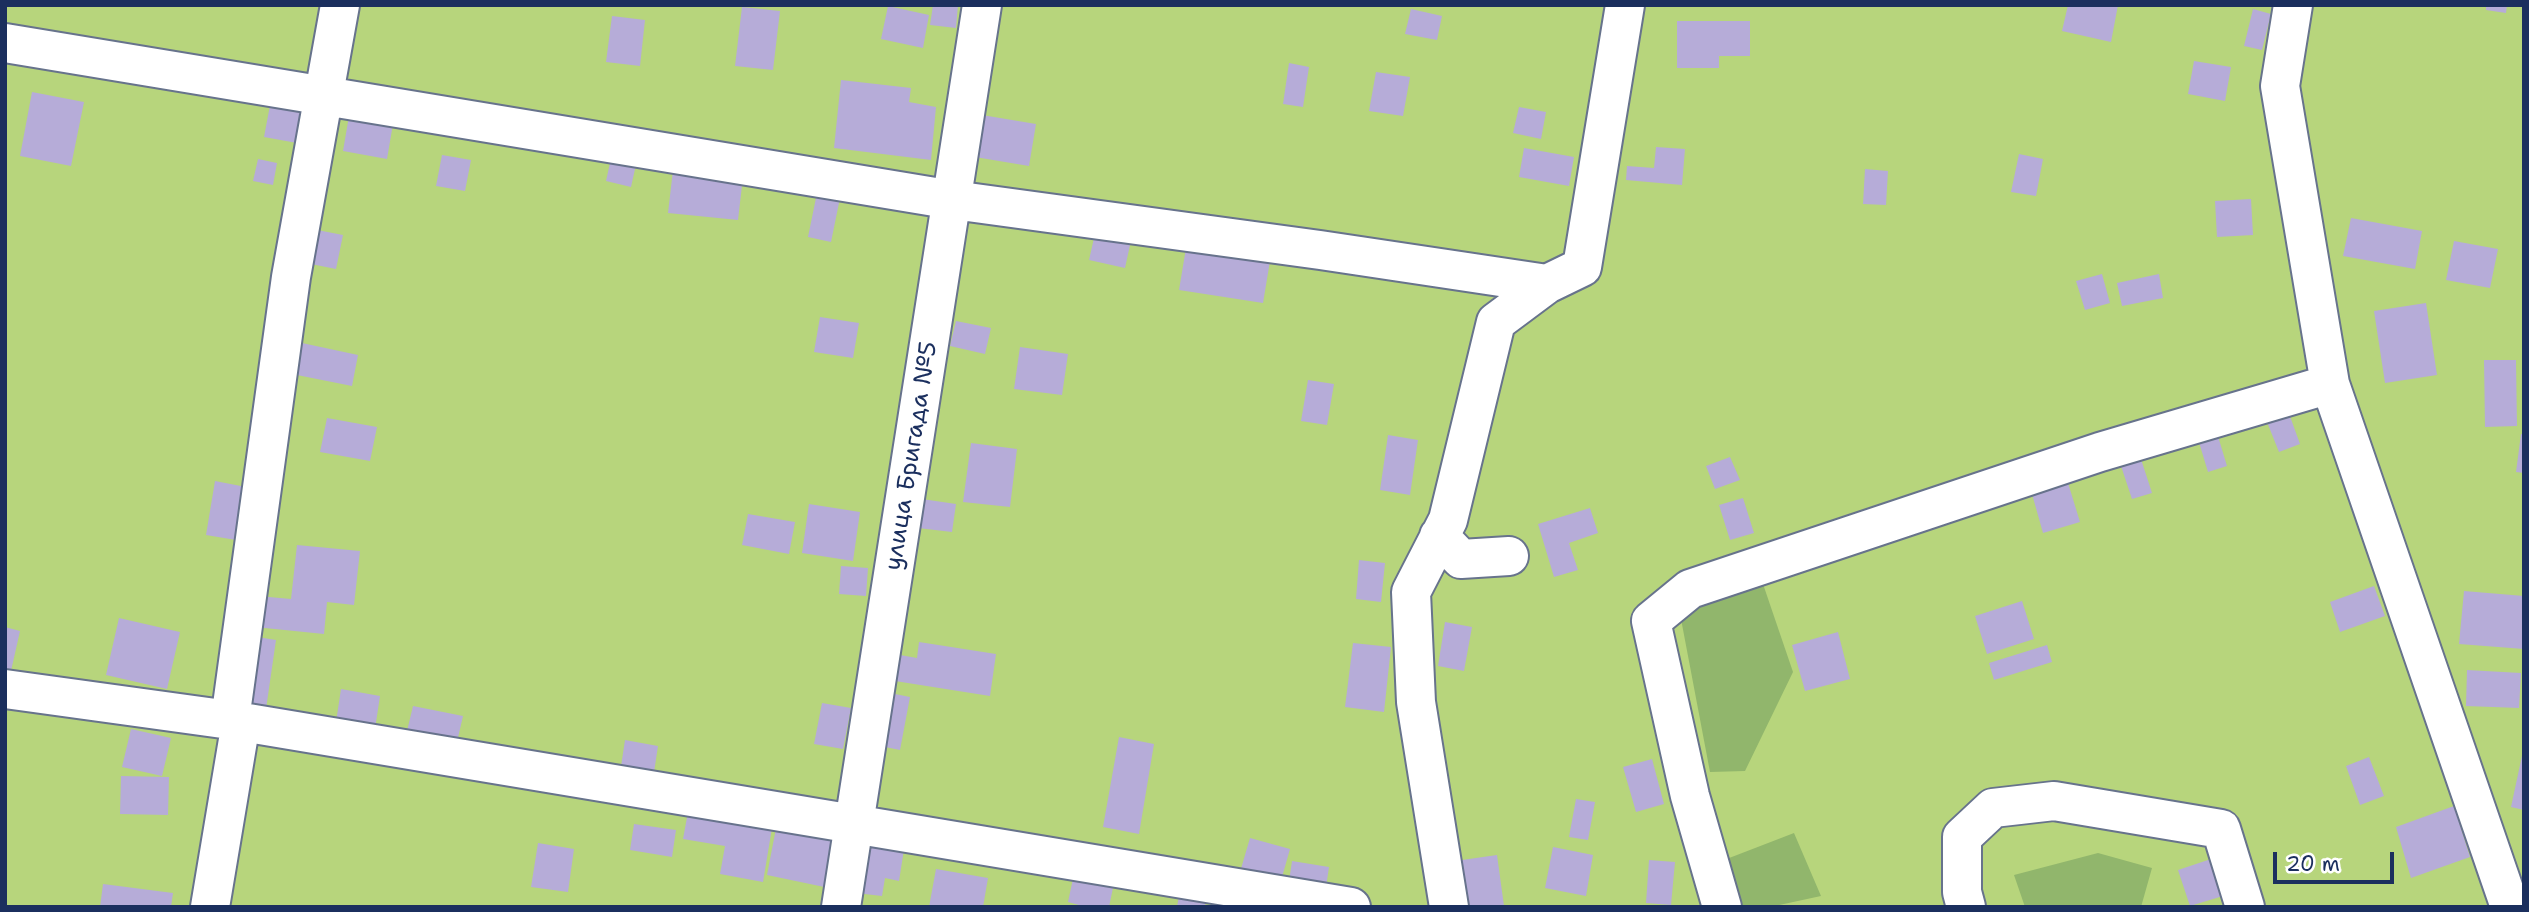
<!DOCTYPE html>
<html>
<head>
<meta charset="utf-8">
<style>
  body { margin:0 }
  #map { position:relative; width:2529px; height:912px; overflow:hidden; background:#f5f1e1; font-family:"Shantell Sans",sans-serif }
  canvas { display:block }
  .frame { position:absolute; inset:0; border:7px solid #1b2f5e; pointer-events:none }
  .scale { position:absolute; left:2273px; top:852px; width:121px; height:32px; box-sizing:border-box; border:4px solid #1b2f5e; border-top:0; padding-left:9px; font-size:21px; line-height:24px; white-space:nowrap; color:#1b2f5e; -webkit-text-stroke:5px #fff; paint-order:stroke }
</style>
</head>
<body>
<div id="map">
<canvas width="2529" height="912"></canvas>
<div class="frame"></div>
<div class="scale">20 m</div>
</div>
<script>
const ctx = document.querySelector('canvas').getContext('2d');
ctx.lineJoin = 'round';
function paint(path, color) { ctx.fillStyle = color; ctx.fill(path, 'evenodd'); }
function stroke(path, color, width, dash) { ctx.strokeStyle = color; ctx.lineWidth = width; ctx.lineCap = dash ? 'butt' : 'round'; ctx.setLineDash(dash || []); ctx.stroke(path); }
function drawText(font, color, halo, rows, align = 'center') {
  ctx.font = font + ' "Shantell Sans",sans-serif'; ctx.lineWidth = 5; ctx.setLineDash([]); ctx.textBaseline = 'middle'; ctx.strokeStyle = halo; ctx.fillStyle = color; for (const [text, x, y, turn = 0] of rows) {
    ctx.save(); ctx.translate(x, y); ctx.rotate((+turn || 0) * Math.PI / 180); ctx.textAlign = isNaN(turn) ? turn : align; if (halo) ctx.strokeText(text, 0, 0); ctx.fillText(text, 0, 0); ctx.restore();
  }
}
const green = new Path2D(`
  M5 5H2524V907H5Z`);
const forest = new Path2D(`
  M1763 584 1793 672 1745 771 1710 772 1681 619 1715 598Z
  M1794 833 1821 896 1770 907H1737L1724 860Z
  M2098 853 2152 868 2141 907H2025L2014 875Z`);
const building = new Path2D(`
  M933 5H958L956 28 930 25Z
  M2068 5H2118L2111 42 2062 31Z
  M2486 5H2507L2506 13 2486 10Z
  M888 6 929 15 923 48 881 39Z
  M742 7 780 11 773 70 735 66Z
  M1411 9 1442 16 1437 40 1405 34Z
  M2253 9 2271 14 2262 50 2244 46Z
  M612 16 645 20 640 66 606 62Z
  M1677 21H1750V56H1719V68H1677Z
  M2194 61 2231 67 2225 101 2188 94Z
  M1289 63 1309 67 1303 107 1283 104Z
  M1376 72 1410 77 1403 116 1369 111Z
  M841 80 911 88 909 102 936 107 931 160 834 148Z
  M32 92 84 102 71 166 20 156Z
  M271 100 305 106 297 143 264 137Z
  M1519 107 1546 112 1541 139 1513 133Z
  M982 115 1036 124 1029 166 975 157Z
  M349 116 393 124 387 159 343 151Z
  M1656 147 1685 149 1682 185 1626 180 1627 166 1654 168Z
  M1524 148 1574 157 1569 186 1519 177Z
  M612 154 637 160 631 187 606 181Z
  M2019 154 2043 159 2036 196 2011 192Z
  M442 155 471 160 465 191 436 186Z
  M258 159 277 163 273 185 253 181Z
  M1865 169 1888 171 1886 205 1863 204Z
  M673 170 743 177 738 220 668 213Z
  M817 193 840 198 831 242 808 237Z
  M2251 199 2253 235 2217 237 2215 201Z
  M2351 218 2422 231 2415 269 2343 256Z
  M312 229 343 235 336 269 306 263Z
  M1094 238 1130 245 1125 268 1089 260Z
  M2454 241 2498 249 2490 288 2446 280Z
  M1186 248 1270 261 1263 303 1179 290Z
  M2102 274 2110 303 2085 310 2076 281Z
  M2159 274 2163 298 2122 306 2117 283Z
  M2426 303 2437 375 2385 383 2374 311Z
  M820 317 859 323 853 358 814 352Z
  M956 321 991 328 985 354 950 346Z
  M302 343 358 355 352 386 297 375Z
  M1020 347 1068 354 1062 395 1014 389Z
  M2484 360H2516L2517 426 2485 427Z
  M1308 380 1334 384 1327 425 1301 421Z
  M2287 408 2300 444 2279 452 2265 417Z
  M327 418 377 427 370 461 320 452Z
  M2217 433 2227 466 2208 472 2198 439Z
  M2521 434 2524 435V473L2516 472Z
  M1388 435 1418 440 1410 495 1380 490Z
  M971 443 1017 449 1010 507 963 502Z
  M2140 456 2152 493 2132 499 2120 463Z
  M1730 457 1740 480 1715 489 1706 466Z
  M215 481 246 487 236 540 206 535Z
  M2068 483 2080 522 2043 533 2032 494Z
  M1743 498 1754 533 1730 540 1719 505Z
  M922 499 956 504 952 532 918 528Z
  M809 504 860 512 853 561 802 553Z
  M1590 508 1598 533 1569 543 1578 570 1554 577 1538 524Z
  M748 514 795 522 789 554 742 545Z
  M297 545 360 551 354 605 327 602 324 634 255 627 258 596 291 599Z
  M1359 560 1385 563 1381 602 1356 599Z
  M841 566 868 568 866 596 839 594Z
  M2374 586 2385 616 2340 632 2330 602Z
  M2464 591 2524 596V649L2459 644Z
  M2022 601 2034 639 1987 654 1975 616Z
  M119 618 180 632 167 689 106 675Z
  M1445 622 1472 627 1464 671 1438 666Z
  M5 627 20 631 11 671 5 670Z
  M1838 632 1850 679 1805 691 1792 645Z
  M251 636 276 640 266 709 241 705Z
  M919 642 996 654 990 696 895 681 900 655 917 658Z
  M1353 643 1391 647 1384 712 1345 707Z
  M2047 645 2052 662 1994 680 1989 663Z
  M2467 670 2521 673 2519 708 2466 706Z
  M341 689 380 696 375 729 336 722Z
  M885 692 910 697 900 750 875 745Z
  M822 703 851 708 843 749 814 744Z
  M413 706 463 716 457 742 407 731Z
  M131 729 171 738 162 776 122 767Z
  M1119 737 1154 744 1139 834 1103 827Z
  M625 740 658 746 653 779 620 773Z
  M2523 751H2524V810L2511 807Z
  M2369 757 2384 796 2360 805 2346 766Z
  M1652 759 1664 804 1636 812 1623 767Z
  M121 776 169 777 168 815 120 814Z
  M1576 799 1595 802 1588 840 1569 837Z
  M2454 806 2470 857 2411 878 2396 827Z
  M688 812 772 828 763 882 720 874 725 846 683 839Z
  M777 823 840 836 829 888 767 875Z
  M634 824 676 830 672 857 630 850Z
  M863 837 905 843 899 881 885 878 882 896 856 893Z
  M1250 838 1290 849 1280 884 1240 872Z
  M538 843 574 849 568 892 531 887Z
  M1553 847 1593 855 1586 896 1545 888Z
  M1497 855 1504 906 1469 907 1462 860Z
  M2211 859 2223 896 2190 906 2178 870Z
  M1649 860 1675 862 1671 905 1646 903Z
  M1292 861 1329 867 1325 894 1288 888Z
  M936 869 988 878 983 907H929Z
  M1074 874 1114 883 1109 907H1086L1068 902Z
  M103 884 173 893 171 907H100Z
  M1179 896 1206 900 1205 907H1177Z`);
const minor = new Path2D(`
  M2293 5 2280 86 2330 384 2510 907
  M5 43 953 200 1320 250 1547 284
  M1439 536 1461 559 1509 556
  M5 689 230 720 1351 907
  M210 907 241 722 230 720 291 277 340 5
  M841 907 982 5
  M1449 907 1416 702 1411 592 1448 520 1496 322 1547 284 1582 267 1625 5
  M1722 907 1690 796 1651 621 1690 589 2100 452 2330 384
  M1966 907 1962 892V837L1993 808 2054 801 2221 829 2245 907`);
const streetNames = [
  ["улица Бригада №5",912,456,-81]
];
paint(green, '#b7d57c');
paint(forest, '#91b66c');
paint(building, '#b6acd8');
stroke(minor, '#67738c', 42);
stroke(minor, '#fff', 38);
drawText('24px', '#1b2f5e', '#fff', streetNames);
</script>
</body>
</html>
